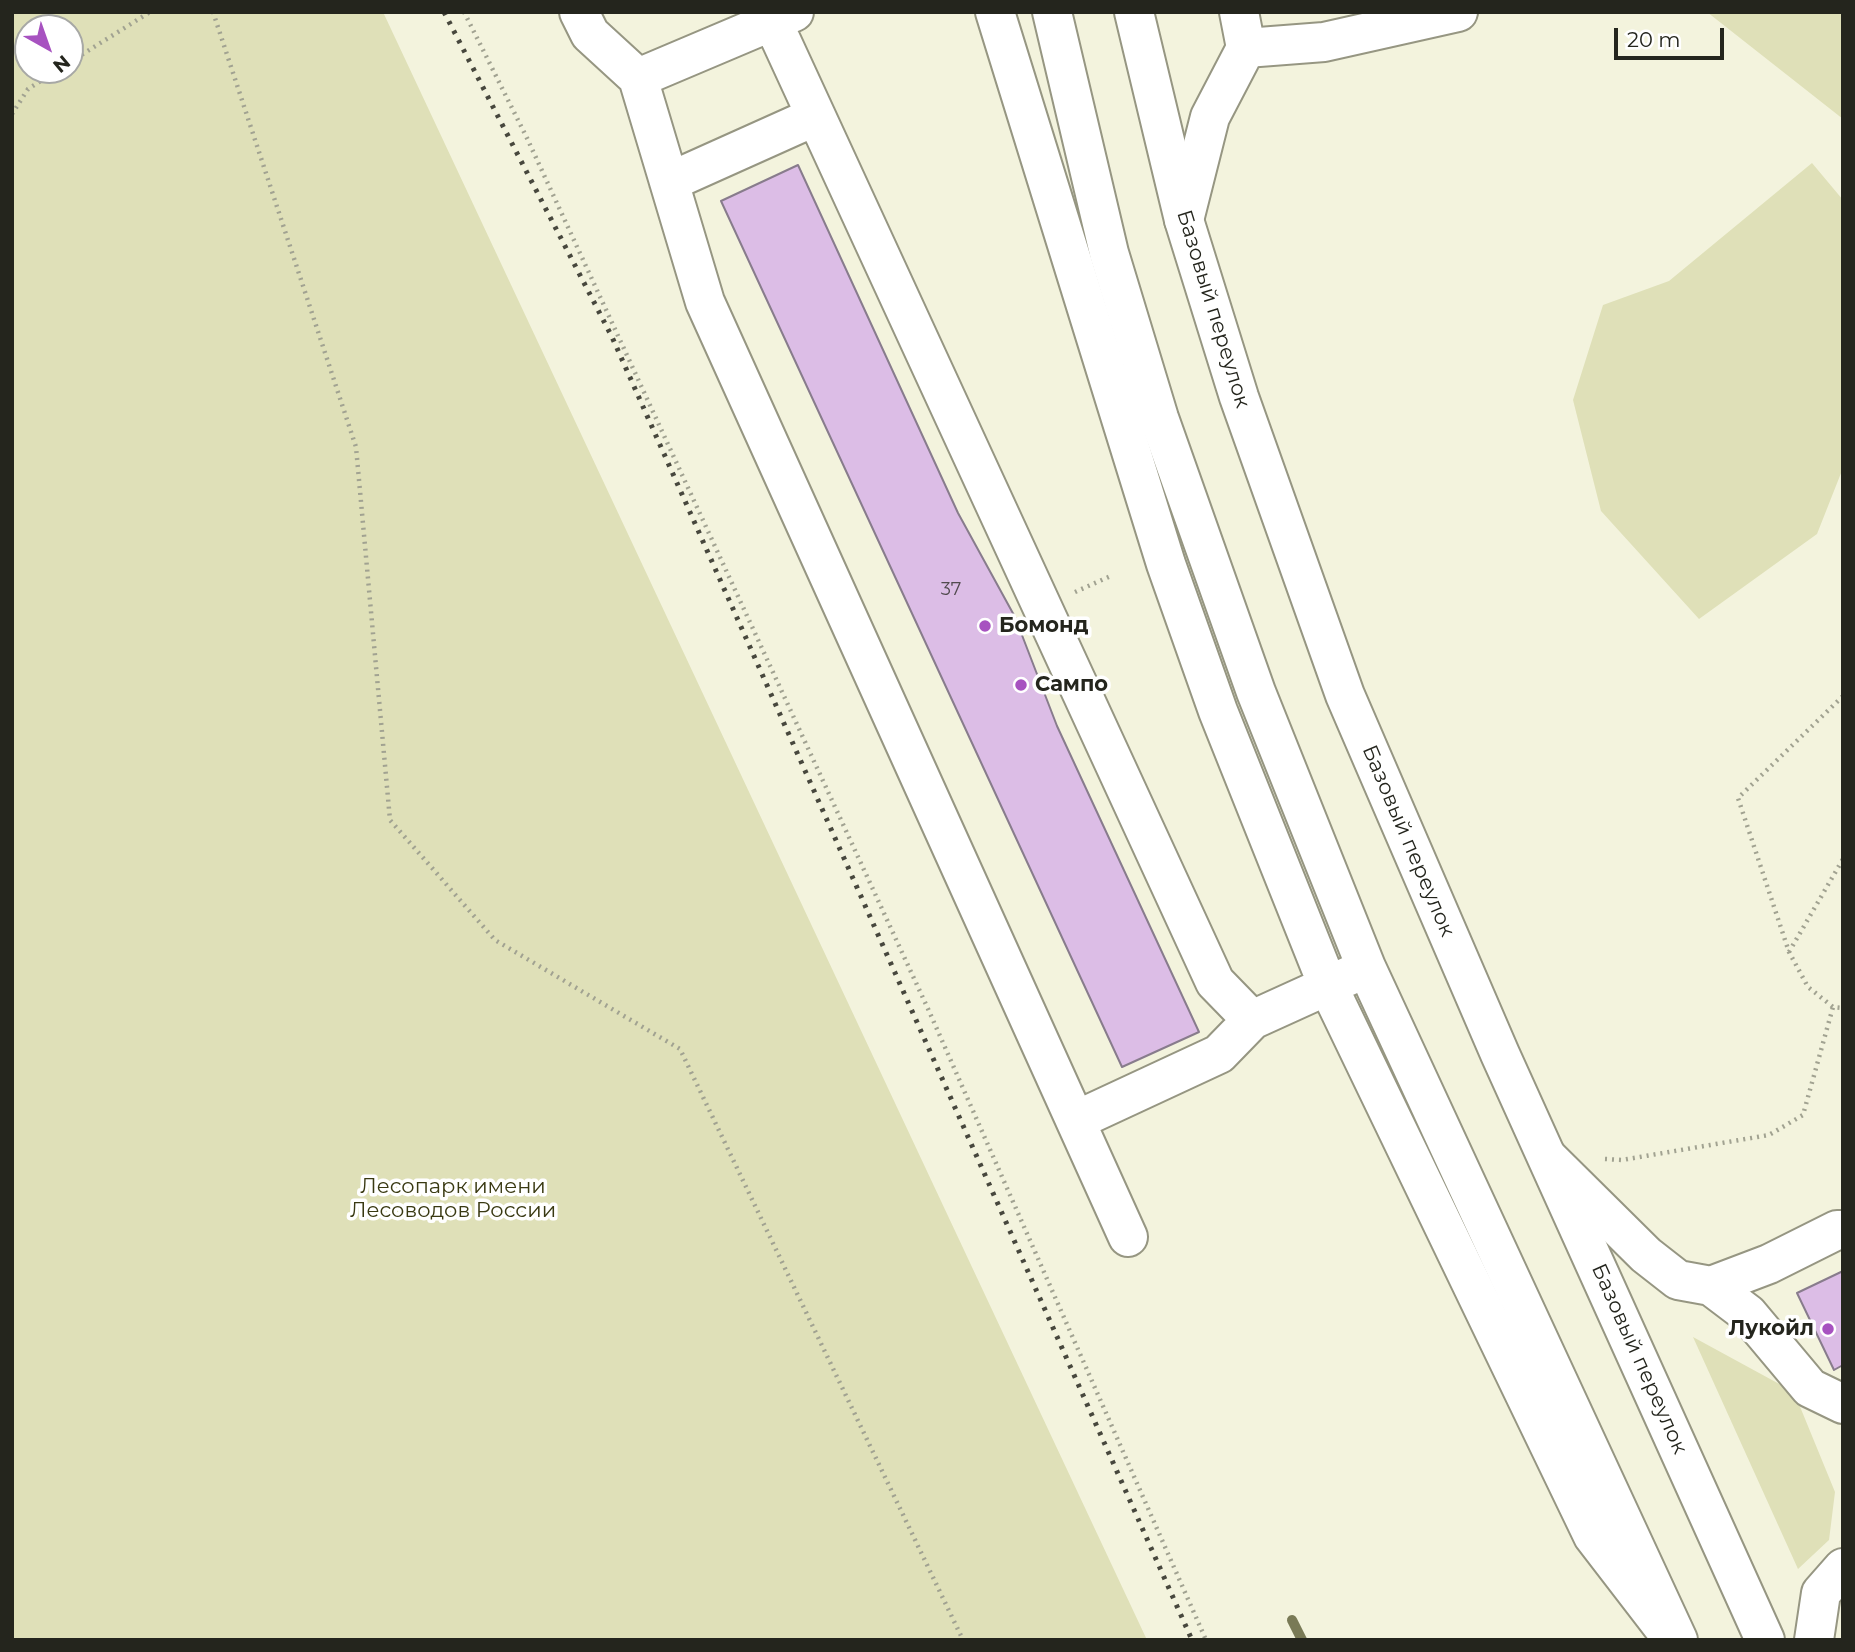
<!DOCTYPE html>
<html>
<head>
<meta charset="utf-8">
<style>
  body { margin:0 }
  #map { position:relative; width:1855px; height:1652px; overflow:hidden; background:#f3f3dd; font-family:Montserrat,sans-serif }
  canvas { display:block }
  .frame { position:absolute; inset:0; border:14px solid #24251d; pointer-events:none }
  .north { position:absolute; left:14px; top:14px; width:70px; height:70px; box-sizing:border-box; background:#fff; border:2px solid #a7a8a5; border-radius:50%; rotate:140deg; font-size:19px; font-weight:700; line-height:28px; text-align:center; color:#24251d }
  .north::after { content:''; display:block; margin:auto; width:24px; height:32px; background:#a752c0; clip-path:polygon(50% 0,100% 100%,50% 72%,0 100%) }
  .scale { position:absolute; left:1614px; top:28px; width:110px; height:32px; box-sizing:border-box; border:4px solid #24251d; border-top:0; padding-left:9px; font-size:21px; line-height:24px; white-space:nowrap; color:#24251d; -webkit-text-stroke:5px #fff; paint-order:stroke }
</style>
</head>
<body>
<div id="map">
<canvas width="1855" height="1652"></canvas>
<div class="frame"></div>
<div class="north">N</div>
<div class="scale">20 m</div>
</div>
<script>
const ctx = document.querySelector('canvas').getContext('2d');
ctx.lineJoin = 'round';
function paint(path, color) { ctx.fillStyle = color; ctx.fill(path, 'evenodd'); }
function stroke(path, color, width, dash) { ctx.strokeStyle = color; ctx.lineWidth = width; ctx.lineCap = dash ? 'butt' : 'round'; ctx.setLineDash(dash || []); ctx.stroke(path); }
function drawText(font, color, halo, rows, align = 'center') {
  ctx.font = font + ' Montserrat,sans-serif'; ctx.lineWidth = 7; ctx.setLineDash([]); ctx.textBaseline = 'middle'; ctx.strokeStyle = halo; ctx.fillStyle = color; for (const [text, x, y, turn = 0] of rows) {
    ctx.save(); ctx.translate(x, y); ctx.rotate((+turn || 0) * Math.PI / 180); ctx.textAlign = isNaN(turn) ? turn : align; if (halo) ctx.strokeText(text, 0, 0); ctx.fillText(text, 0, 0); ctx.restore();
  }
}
const green = new Path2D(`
  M12 12H383L1147 1640H12ZM70 28V70H28V28Z
  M1707 12H1843V119Z
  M1812 163 1843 200V468L1817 534 1699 619 1601 511 1573 400 1603 305 1669 281Z
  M1693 1337 1794 1392 1835 1492 1829 1540 1798 1569Z`);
const stream = new Path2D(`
  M1292 1620 1302 1640`);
const building = new Path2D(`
  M798 165 958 513 1015 617 1057 726 1199 1032 1122 1067 721 201Z
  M1843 1271V1365L1834 1370 1797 1293Z`);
const path = new Path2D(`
  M213 12 356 447 390 820 495 940 680 1049 963 1640
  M464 12 526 136 929 1011 1206 1640
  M70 62 150 12
  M12 114 28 89 58 70
  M1075 592 1113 575
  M1843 696 1738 798 1789 952 1808 987 1833 1007 1843 1008
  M1789 952 1843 859
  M1605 1159 1622 1160 1769 1135 1803 1115 1833 1007`);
const minor = new Path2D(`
  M579 12 590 34 638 78 794 12
  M768 12 1215 982 1252 1020 1351 975
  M995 12 1166 564 1218 711 1328 986 1593 1536 1663 1627
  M1246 48 1324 42 1458 12
  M638 78 705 302 1128 1237
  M669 182 816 116
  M1184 220 1210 117 1246 48 1239 12
  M1077 1120 1219 1054 1252 1020
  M1548 1158 1646 1255 1678 1280 1711 1286 1748 1314 1810 1388 1843 1404
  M1711 1286 1769 1264 1837 1230H1843
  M1814 1640 1821 1593 1843 1568`);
const major = new Path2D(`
  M1052 12 1109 253 1159 418 1256 692 1366 967 1678 1640
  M1134 12 1184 220 1239 397 1345 695 1500 1054 1765 1640`);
const rail = new Path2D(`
  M444 12 612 337 1192 1640`);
const markers = [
  [985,626,7,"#a752c0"],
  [1021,685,7,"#a752c0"],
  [1828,1329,7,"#a752c0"]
];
const numberNames = [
  ["37",951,590]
];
const streetNames = [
  ["Базовый переулок",1213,309,73],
  ["Базовый переулок",1408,841,67],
  ["Базовый переулок",1639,1359,66]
];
const poiNames = [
  ["Бомонд",999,626],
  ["Сампо",1035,685],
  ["Лукойл",1814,1329,"right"]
];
const parkNames = [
  ["Лесопарк имени",453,1187],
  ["Лесоводов России",453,1211]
];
paint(green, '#dfe0b8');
stroke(stream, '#797a56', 10);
paint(building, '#dcbde6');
stroke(building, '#887c8c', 2);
stroke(minor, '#969682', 42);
stroke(major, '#969682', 42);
stroke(path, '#a1a291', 4.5, [2, 5]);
stroke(minor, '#fff', 38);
stroke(major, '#fff', 38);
stroke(rail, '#47473d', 5, [3.5, 7]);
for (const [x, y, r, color] of markers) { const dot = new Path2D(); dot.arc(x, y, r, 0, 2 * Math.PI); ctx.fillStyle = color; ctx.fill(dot); stroke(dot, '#fff', 2.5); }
drawText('18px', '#524b4f', null, numberNames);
drawText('21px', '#24251d', '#fff', streetNames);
drawText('bold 21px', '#24251d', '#fff', poiNames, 'left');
drawText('21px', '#393912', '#fff', parkNames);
</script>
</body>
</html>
